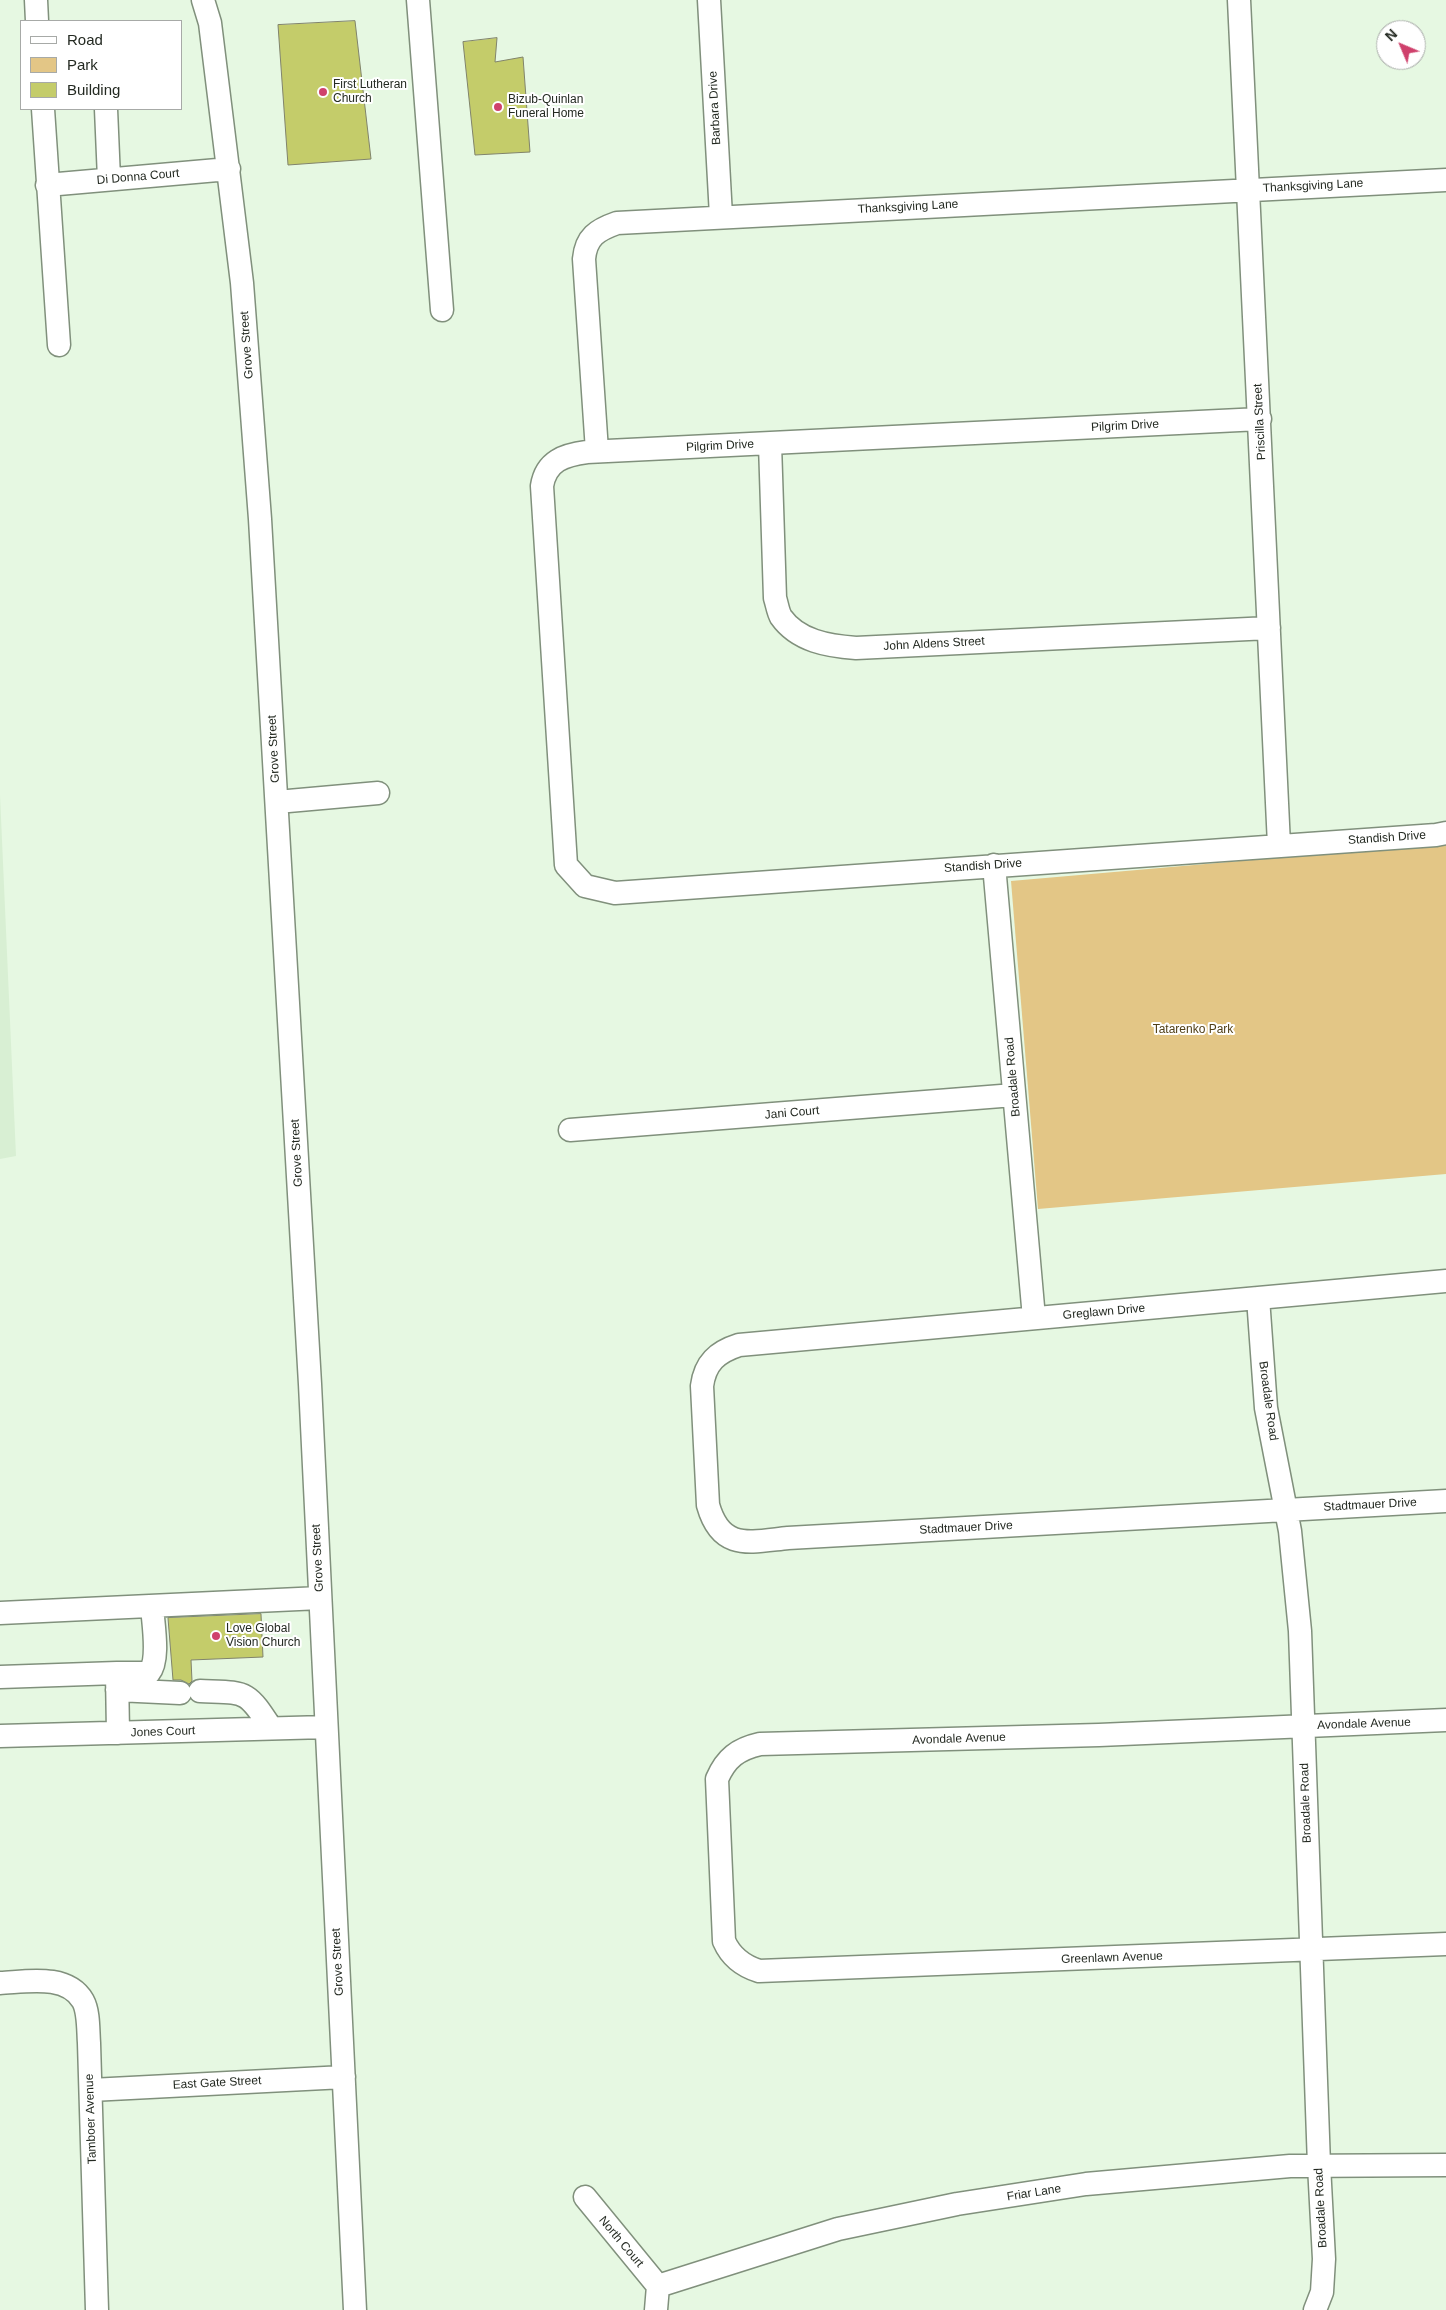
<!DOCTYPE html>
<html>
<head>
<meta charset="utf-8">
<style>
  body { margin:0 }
  #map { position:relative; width:1446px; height:2310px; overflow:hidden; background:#e6f8e2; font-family:Arial,sans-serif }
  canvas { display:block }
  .legend { position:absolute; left:20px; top:20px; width:162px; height:90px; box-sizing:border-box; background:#fff; border:1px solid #a7aaa7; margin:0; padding:6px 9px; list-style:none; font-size:15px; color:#242a22 }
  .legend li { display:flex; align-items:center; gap:10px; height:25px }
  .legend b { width:25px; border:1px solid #a7aaa7 }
  .north { position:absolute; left:1376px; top:20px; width:50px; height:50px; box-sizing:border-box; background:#fff; border:1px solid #a7aaa7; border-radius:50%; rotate:315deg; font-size:14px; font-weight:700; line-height:20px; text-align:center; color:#242a22 }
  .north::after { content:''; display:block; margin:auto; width:18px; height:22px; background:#cf416c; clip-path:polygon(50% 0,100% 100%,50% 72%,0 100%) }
</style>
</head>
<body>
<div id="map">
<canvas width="1446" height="2310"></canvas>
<ul class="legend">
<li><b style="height:6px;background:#fff"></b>Road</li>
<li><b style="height:14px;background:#e3c686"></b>Park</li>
<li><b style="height:14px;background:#c4cc6a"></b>Building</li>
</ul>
<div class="north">N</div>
</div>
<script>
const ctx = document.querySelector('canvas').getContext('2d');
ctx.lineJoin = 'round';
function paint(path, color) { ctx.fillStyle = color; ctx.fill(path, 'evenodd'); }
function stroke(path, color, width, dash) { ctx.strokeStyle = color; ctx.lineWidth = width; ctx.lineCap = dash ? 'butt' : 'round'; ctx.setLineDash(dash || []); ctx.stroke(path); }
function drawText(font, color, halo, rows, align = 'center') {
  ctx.font = font + ' Arial,sans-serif'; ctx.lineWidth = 4; ctx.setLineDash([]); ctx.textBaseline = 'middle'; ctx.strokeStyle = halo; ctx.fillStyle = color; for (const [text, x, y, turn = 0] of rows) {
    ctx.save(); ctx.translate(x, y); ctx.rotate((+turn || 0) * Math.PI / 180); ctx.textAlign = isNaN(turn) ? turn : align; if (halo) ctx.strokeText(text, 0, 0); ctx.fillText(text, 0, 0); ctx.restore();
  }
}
const built = new Path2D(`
  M0 795 16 1156 0 1159Z`);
const green = new Path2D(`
  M1446 843V1174L1038 1209 1011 881Z`);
const building = new Path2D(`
  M355 21 371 159 288 165 278 25Z
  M497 38 495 62 523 57 530 152 475 155 463 42Z
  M261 1614 263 1657 191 1660 192 1681 189 1684 181 1680H173L168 1618Z`);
const minor = new Path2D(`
  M36 0 37 21
  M203 0 210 23 242 283 260 519 310 1384 355 2310
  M418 0 442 310
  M709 0 721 216
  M1239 0 1279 845
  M43 109 59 345
  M106 109 109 179
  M47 185 229 169
  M1260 419 587 452C564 455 546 461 542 486L566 865 585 886 615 893 1436 835 1446 833
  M770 444 775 598C777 604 778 612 781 617 798 641 828 646 856 648L1269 628
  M597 451 584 259C586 237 597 230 617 223L1446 180
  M277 802 378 793
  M994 865 1034 1318
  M570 1130 1014 1095
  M1446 1281 739 1345C717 1352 705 1363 702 1386L708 1505C721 1551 749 1542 788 1538L1446 1501
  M1258 1298 1266 1408 1290 1531 1300 1631 1319 2165 1324 2259 1322 2292 1315 2310
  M0 1613 320 1598
  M117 1673H149C160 1660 153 1624 152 1606
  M0 1677 117 1673 118 1733
  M117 1690 180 1693
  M200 1691C246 1693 246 1689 271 1728
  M1446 1720 1099 1735 760 1744C738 1749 726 1758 717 1779L724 1941C731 1957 743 1966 759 1971L1446 1944
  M0 1736 326 1727
  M0 1983C25 1982 67 1973 83 2001 89 2012 88 2030 89 2043L97 2310
  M91 2090 344 2077
  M585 2197 658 2286
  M658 2286 838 2229 957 2204 1086 2184 1290 2166 1446 2165
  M656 2310 658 2286`);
const markers = [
  [323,92,5,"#cf416c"],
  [498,107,5,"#cf416c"],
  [216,1636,5,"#cf416c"]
];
const poiNames = [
  ["First Lutheran",333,85],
  ["Church",333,99],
  ["Bizub-Quinlan",508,100],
  ["Funeral Home",508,114],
  ["Love Global",226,1629],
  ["Vision Church",226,1643]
];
const streetNames = [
  ["Barbara Drive",715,108,-93],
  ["Di Donna Court",138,177,-5],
  ["Thanksgiving Lane",1313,186,-3],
  ["Thanksgiving Lane",908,207,-3],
  ["Grove Street",247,345,-94],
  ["Priscilla Street",1260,422,-93],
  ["Pilgrim Drive",1125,426,-3],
  ["Pilgrim Drive",720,446,-3],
  ["John Aldens Street",934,644,-3],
  ["Grove Street",274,749,-93],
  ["Standish Drive",1387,838,-4],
  ["Standish Drive",983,866,-4],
  ["Broadale Road",1013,1077,-95],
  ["Jani Court",792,1113,-5],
  ["Grove Street",297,1153,-93],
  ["Greglawn Drive",1104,1312,-5],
  ["Broadale Road",1268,1401,82],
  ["Stadtmauer Drive",1370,1505,-3],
  ["Stadtmauer Drive",966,1528,-3],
  ["Grove Street",318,1558,-93],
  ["Avondale Avenue",1364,1724,-2],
  ["Jones Court",163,1732,-2],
  ["Avondale Avenue",959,1739,-2],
  ["Broadale Road",1306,1803,-92],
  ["Greenlawn Avenue",1112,1958,-2],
  ["Grove Street",338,1962,-93],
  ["East Gate Street",217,2083,-3],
  ["Tamboer Avenue",91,2119,-92],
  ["Friar Lane",1034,2193,-9],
  ["Broadale Road",1321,2208,-93],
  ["North Court",621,2242,50]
];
const parkNames = [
  ["Tatarenko Park",1193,1030]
];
paint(built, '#d8efd3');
paint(green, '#e3c686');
paint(building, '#c4cc6a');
stroke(building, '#80836b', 1);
stroke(minor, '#80907c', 25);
stroke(minor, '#fff', 22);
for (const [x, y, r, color] of markers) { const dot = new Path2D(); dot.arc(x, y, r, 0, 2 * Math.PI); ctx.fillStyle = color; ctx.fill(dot); stroke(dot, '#fff', 2); }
drawText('12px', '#242a22', '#fff', poiNames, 'left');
drawText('12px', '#242a22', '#fff', streetNames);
drawText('12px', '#503f17', '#fff', parkNames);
</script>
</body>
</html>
